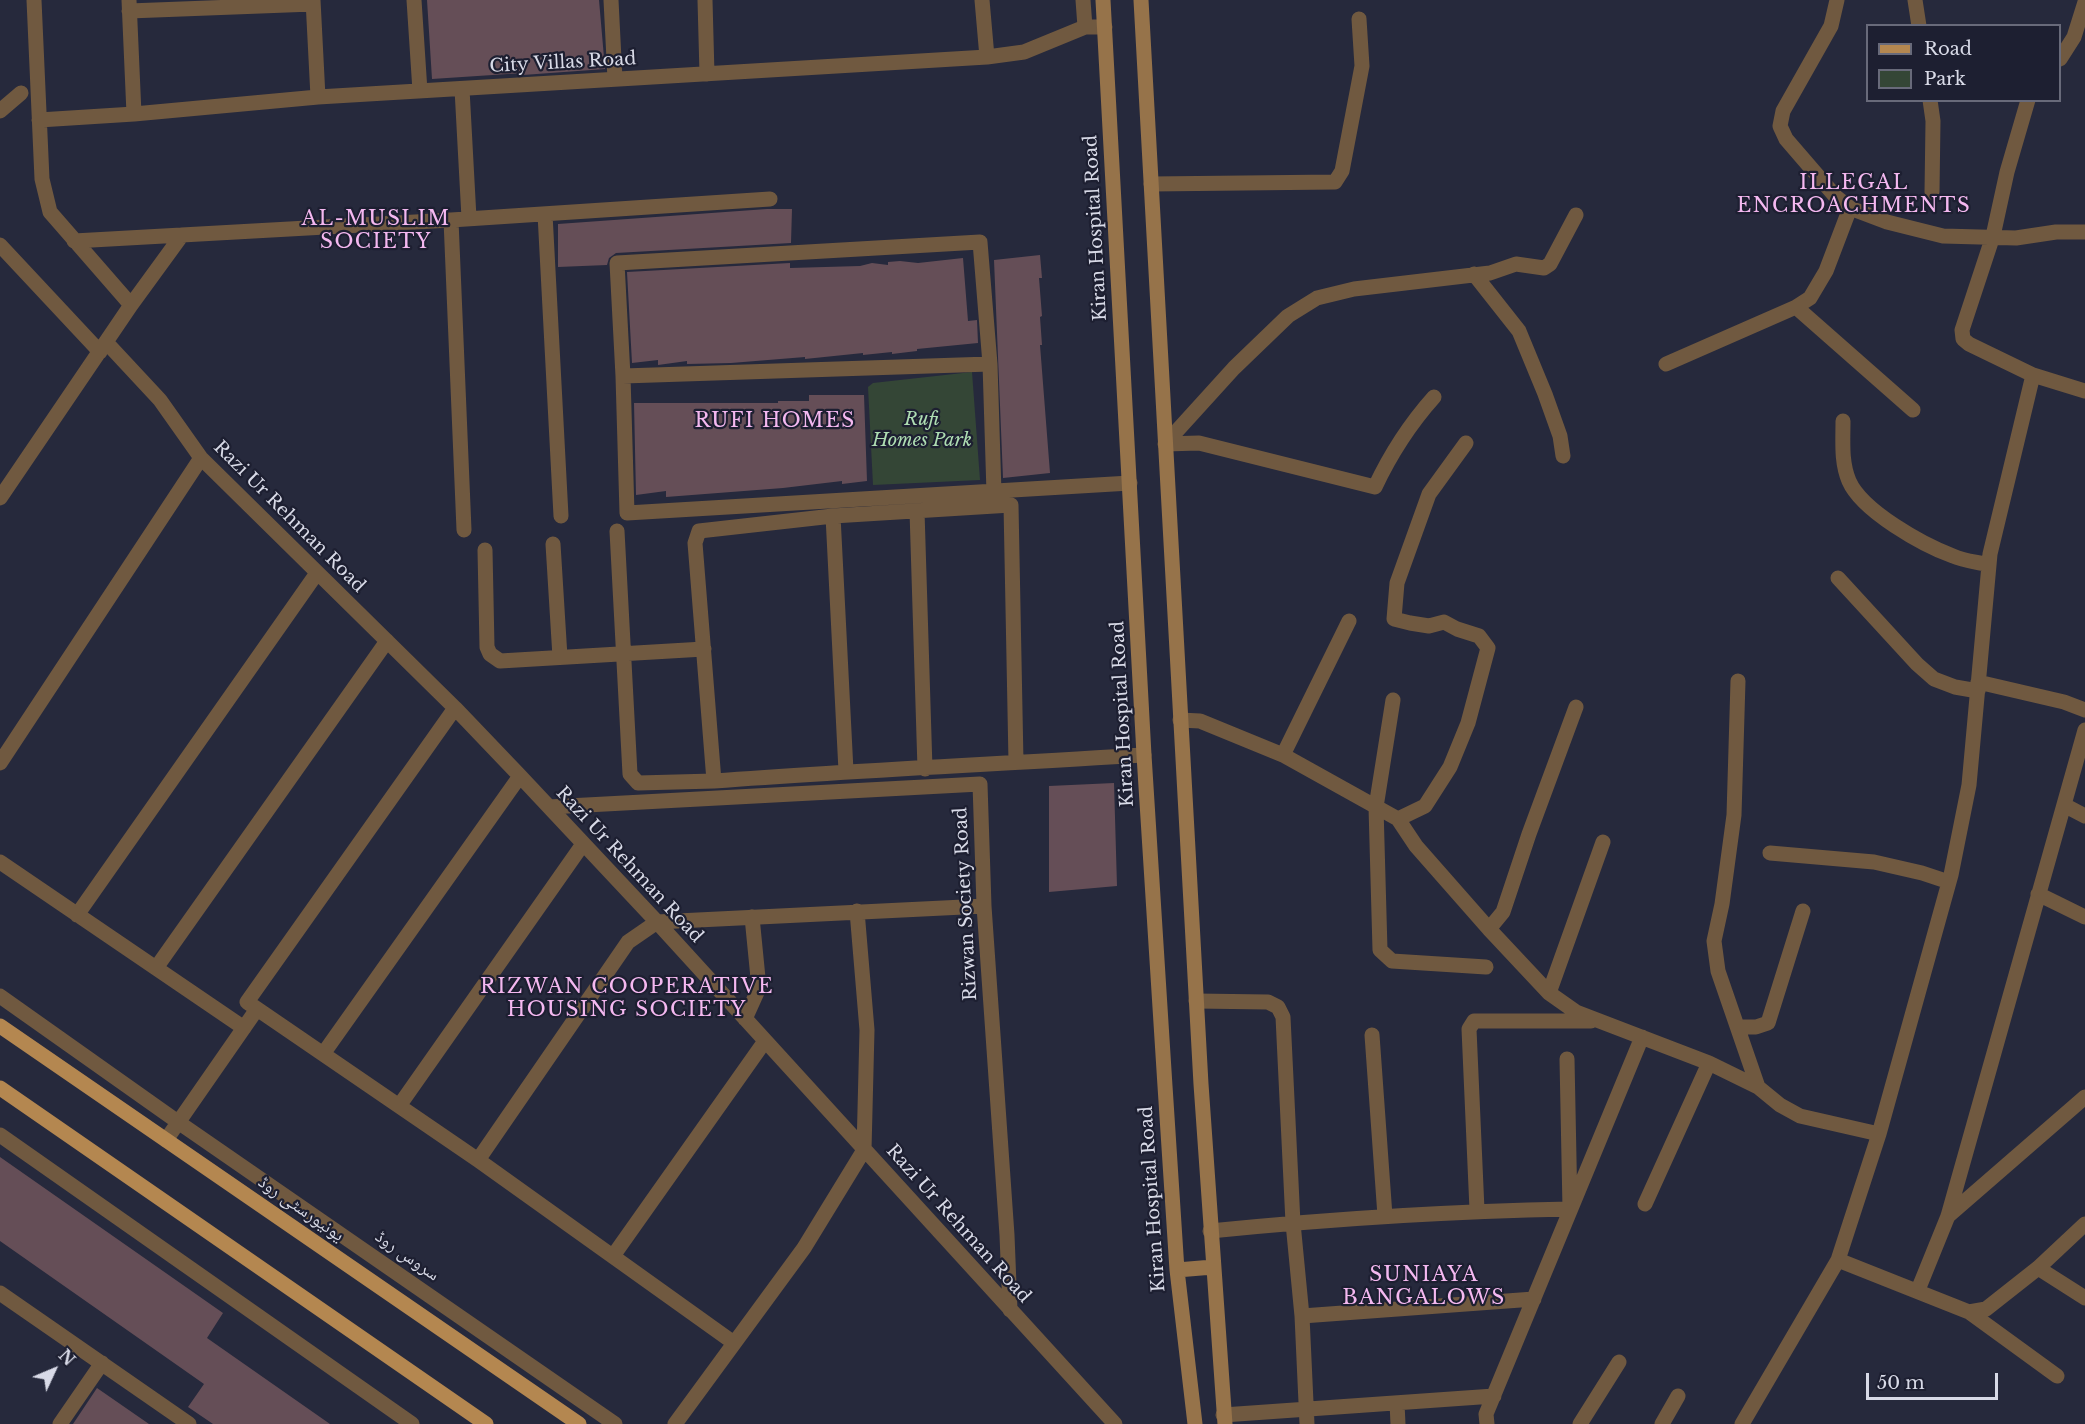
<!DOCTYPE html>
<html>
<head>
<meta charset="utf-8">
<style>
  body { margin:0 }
  #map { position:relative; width:2085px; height:1424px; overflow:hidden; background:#26293c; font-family:"Libre Baskerville",serif }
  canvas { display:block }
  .legend { position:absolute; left:1866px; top:24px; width:195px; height:78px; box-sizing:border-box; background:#1d1f31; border:2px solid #686a7a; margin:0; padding:8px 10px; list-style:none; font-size:18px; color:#d8dae7 }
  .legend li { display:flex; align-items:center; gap:12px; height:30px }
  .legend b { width:30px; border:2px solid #686a7a }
  .north { position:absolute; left:24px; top:1340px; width:60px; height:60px; -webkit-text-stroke:4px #1d1f31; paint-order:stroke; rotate:46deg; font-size:16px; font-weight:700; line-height:24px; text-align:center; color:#d8dae7 }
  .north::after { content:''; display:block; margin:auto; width:21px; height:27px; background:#d8dae7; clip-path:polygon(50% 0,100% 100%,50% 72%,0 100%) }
  .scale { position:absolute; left:1866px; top:1373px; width:132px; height:27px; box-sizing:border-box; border:3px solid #d8dae7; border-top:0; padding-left:8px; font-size:18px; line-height:21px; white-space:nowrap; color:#d8dae7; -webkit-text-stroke:4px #1d1f31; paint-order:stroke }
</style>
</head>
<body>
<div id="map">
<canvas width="2085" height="1424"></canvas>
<ul class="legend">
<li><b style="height:8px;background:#b48750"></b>Road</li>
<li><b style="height:16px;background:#344636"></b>Park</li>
</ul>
<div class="north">N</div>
<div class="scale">50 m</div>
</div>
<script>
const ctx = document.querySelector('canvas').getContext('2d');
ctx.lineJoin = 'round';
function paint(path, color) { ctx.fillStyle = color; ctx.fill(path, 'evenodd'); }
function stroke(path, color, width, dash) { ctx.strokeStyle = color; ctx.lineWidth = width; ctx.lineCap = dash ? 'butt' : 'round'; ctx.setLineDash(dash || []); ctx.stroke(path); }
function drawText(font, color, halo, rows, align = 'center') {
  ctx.font = font + ' "Libre Baskerville","Noto Naskh Arabic",serif'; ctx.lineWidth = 4.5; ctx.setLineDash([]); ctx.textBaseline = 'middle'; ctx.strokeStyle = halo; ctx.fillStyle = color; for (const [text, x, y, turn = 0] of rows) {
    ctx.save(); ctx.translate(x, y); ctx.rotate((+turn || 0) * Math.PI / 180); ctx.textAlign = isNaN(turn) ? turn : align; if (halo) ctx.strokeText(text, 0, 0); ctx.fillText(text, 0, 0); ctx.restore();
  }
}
const green = new Path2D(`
  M972 372 980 480 873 485 868 387 873 383Z`);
const building = new Path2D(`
  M427 0H599L605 69 523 75V73L432 79Z
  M767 209H792L791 243 616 253 609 258 607 265 558 267V224Z
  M1040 255 1042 278H1039L1042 316 1040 317 1042 345H1040L1050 473 1003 478 994 260Z
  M963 258 968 321 977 320 978 343 917 349V351L892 354V352L863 355V353L805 359V357L731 363 687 364V361L658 365V360L632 363 627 272 790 263V268L860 266 872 263 888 265V262L900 261 918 263Z
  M809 395H864L867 481 842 484V481L783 488 666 497V491L636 495 634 403H778V401H809Z
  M1114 783 1117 886 1049 892V786Z
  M0 1157 223 1313 207 1338 330 1424H213L188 1407 204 1384 0 1241Z
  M97 1388 149 1424H73Z`);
const street = new Path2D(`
  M34 0 42 179 50 212 131 305
  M129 0 134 114
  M313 0 318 97
  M414 0 420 91
  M611 0 615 79
  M705 0 707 74
  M982 0 987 57
  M1083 0 1085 27
  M1837 0 1831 26 1783 111 1780 126 1786 139 1836 197 1850 208 1887 222 1943 236 2016 238 2056 232H2085
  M1915 0 1919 26
  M129 11 313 4
  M2060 59 2074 37 2085 2
  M462 89 469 218
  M1930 100 1933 121 1932 192
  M2028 100 2007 172 1993 236 1962 330 1963 339 1969 344 2033 375 2085 391
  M0 111 21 93
  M39 120 134 114 318 97 987 57 1024 52 1085 27H1105
  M1151 184 1335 182 1342 171 1362 66 1359 19
  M545 214 561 516
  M451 220 464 530
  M74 241 451 220 770 199
  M0 245 100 352
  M1474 274 1519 331 1545 394 1560 436 1563 456
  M1796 307 1913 410
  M106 342 160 400 201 458 455 708 520 776 657 922 1115 1424
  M1666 364 1796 307 1810 298 1826 271 1850 208
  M623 376 990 364
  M1843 421C1843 442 1841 462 1849 481 1862 511 1923 545 1953 556 1964 561 1977 562 1989 565
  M1165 444 1234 368 1288 316 1317 298 1354 289 1490 273 1516 264 1544 268 1550 264 1576 215
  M1165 444 1199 443 1375 487C1391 453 1409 425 1434 397
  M994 493 990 364 980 242 617 263 623 376 627 513 1130 483
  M0 498 131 305 182 235
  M917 511 925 769
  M833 516 846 771
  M617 531 630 774 638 783 714 781
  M553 544 560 657
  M485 550 487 647 490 654 500 661 704 649
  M1838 578 1917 664 1934 679 1955 687 1978 691
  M1738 681 1734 815 1722 904 1714 941 1718 971 1758 1087
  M1978 682 2064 702 2085 710
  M1393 700 1376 807 1380 950 1392 961 1486 967
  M455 708 247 1002 478 1160 734 1343
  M1180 720 1200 721 1283 755 1398 819 1416 846 1489 929 1549 993 1576 1012 1709 1063 1758 1087 1780 1105 1800 1116 1879 1134
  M1283 755 1349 621
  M1016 762 1011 505 833 516 699 531 695 543 714 781C857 770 1000 764 1144 755
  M0 763 201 458
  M2064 805 2085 816
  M549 807 980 784 984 906 1007 1235 1010 1310
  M1398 819 1425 806 1450 767 1468 723 1488 648 1479 636 1457 629 1444 622 1429 626 1410 623 1394 619 1397 583 1429 494 1466 443
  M1770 853 1874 862 1922 873 1949 882
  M0 862 244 1028
  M2038 894 2085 917
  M77 915 317 573
  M1489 929 1503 912 1529 834 1576 707
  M156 968 387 641
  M1549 993 1603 842
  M0 996 178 1122 615 1424
  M1196 1001 1268 1002 1278 1007 1283 1017 1293 1223 1302 1316 1307 1424
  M745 1019 759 988 752 917
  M1738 1027H1756L1768 1023 1803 911
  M1372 1035 1385 1216
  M323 1054 520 776
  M399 1106 583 844
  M0 1135 412 1424
  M166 1140 257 1009
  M478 1160 628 942 657 922 984 906
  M1645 1204 1709 1063
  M1477 1210 1469 1029 1474 1021H1591
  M1948 1216 2085 1097
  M1210 1231C1330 1219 1449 1211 1570 1209L1567 1059
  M613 1256 765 1041
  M1838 1260 1969 1312 2057 1376
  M2038 1268 2085 1298
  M1918 1290 1948 1216 2085 730
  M0 1293 189 1424
  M1969 1312 1986 1309 2038 1268 2085 1224
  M1302 1316 1534 1299
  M1397 1403 1398 1424
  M1223 1415 1494 1396
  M60 1424 102 1363
  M675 1424 804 1248 864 1150 867 1030 857 911
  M1487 1424 1486 1414 1642 1037
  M1580 1424 1619 1362
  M1662 1424 1678 1396
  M1742 1424 1838 1260 1879 1134 1951 875 1969 785 1990 554 2033 375`);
const secondary = new Path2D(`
  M1103 0 1144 755 1165 1086 1177 1270 1195 1424
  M1141 0 1201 1084 1225 1424
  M1177 1270 1213 1267`);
const primary = new Path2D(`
  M0 1026 579 1424
  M0 1088 486 1424`);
const streetNames = [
  ["City Villas Road",563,63,-3],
  ["Kiran Hospital Road",1096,228,-93],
  ["Razi Ur Rehman Road",289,517,45],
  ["Kiran Hospital Road",1123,714,-93],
  ["Razi Ur Rehman Road",629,865,47],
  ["Rizwan Society Road",966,904,-93],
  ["Kiran Hospital Road",1153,1199,-94],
  ["یونیورسٹی روڈ",301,1209,35],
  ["Razi Ur Rehman Road",958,1224,48],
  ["سروس روڈ",407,1256,35]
];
const parkNames = [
  ["Rufi",922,420],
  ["Homes Park",922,441]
];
const neighbourhoodNames = [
  ["ILLEGAL",1854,183],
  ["ENCROACHMENTS",1854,206],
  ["AL-MUSLIM",376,219],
  ["SOCIETY",376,242],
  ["RUFI HOMES",775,421],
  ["RIZWAN COOPERATIVE",627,987],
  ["HOUSING SOCIETY",627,1010],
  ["SUNIAYA",1424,1275],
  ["BANGALOWS",1424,1298]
];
paint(green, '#344636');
paint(building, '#654e57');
stroke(street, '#705940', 15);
stroke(secondary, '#96734a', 15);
stroke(primary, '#b48750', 15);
drawText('18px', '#d8dae7', '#1d1f31', streetNames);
drawText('italic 18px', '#aeddb2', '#1d1f31', parkNames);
ctx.letterSpacing = '1.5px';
drawText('20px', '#f4b8f0', '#1d1f31', neighbourhoodNames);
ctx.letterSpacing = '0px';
</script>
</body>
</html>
